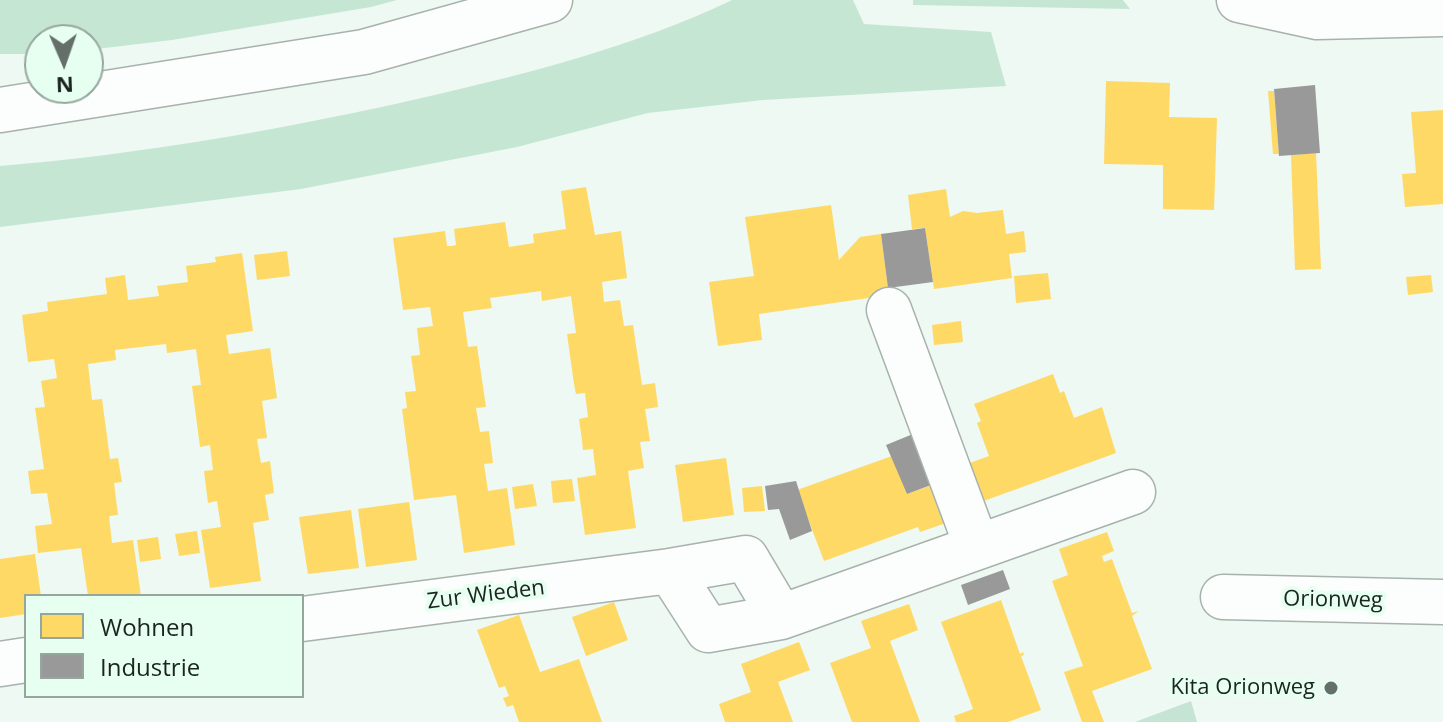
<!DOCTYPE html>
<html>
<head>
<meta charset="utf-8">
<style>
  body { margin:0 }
  #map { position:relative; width:1443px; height:722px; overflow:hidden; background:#edf9f2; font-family:"Open Sans",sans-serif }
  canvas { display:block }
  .legend { position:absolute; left:24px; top:594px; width:280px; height:104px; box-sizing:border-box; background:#e7fff1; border:2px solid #95a79d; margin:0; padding:10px 14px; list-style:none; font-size:24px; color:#1b241f }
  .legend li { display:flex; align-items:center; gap:16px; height:40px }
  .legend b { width:40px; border:2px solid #95a79d }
  .north { position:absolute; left:24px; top:24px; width:80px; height:80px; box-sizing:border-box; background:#e7fff1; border:2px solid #95a79d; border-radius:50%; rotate:178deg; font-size:22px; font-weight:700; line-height:32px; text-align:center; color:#1b241f }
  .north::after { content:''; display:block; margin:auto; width:28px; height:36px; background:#646f69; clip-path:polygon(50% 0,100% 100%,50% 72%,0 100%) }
</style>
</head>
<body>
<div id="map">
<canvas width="1443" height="722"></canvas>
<ul class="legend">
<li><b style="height:22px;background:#ffd966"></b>Wohnen</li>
<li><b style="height:22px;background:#999"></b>Industrie</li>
</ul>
<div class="north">N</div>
</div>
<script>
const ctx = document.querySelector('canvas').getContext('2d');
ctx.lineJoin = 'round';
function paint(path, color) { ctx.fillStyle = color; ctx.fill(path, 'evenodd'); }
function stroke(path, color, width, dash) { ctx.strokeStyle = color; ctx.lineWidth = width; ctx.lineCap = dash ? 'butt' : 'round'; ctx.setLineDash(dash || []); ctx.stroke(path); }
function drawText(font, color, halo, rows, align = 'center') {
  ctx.font = font + ' "Open Sans",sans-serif'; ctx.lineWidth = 8; ctx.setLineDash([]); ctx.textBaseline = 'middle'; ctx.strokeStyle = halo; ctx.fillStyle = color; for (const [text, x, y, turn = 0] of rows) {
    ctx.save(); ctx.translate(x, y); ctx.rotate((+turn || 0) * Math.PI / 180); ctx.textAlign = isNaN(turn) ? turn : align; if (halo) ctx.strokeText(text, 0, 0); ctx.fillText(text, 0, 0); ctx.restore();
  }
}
const green = new Path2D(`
  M1191 701 1197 722H1135Z`);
const forest = new Path2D(`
  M0 0H397L371 7 172 40 88 50V40H40V54H0Z
  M732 0H853L864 24 991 32 1006 86 763 100 648 113 517 147 301 189 0 227V166C144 154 286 129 426 97 530 73 636 46 732 0Z
  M913 0H1123L1130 9 913 5Z`);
const homes = new Path2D(`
  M1106 81 1170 83 1169 117 1217 118 1214 210 1163 209V165L1104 164Z
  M1268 91H1274L1279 154H1273Z
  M1443 110V204L1405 207 1402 174 1416 173 1411 112Z
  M1316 153 1321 269 1295 270 1291 155Z
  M586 187 595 235 621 231 627 278 602 282 604 302 620 300 624 326 633 325 642 385 655 383 658 407 645 409 650 441 640 442 644 468 628 471 636 528 585 535 577 478 596 475 593 449 583 450 582 440 579 419 588 417 585 393 576 394 574 384 567 334 576 333 571 296 542 301 541 291 490 298 492 308 463 312 468 347 477 346 486 407 476 408 480 432 489 431 493 463 484 464 488 491 507 488 515 545 464 553 456 495 414 500 402 409 407 408 405 392 416 391 411 356 420 355 417 328 433 326 430 307 403 310 393 238 445 231 447 246H452L456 245 454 229 505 222 509 247 534 243 533 234 566 229 561 191Z
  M946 189 950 217 963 211 977 213 1003 210 1006 234 1024 231 1026 252 1009 254 1012 278 934 289 925 228 912 229 908 195Z
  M831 205 839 260 860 237 881 234 889 295 759 314 762 340 718 346 709 282 754 276 745 217Z
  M287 251 290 276 257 280 254 255Z
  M242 253 253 331 226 335 229 354 270 348 277 398 262 401 267 438 257 439 261 463 270 461 274 493 265 495 269 520 253 523 261 581 210 588 201 530 221 527 217 501 208 503 204 471 213 470 210 445 200 447 192 386 201 385 196 349 167 353 166 344 115 350 116 360 88 364 92 400 102 399 110 459 118 458 122 482 114 483 118 515 109 516 112 543 133 540 141 596H88L81 548 38 553 35 526 52 524 47 493 31 494 28 471 44 469 35 408 45 407 41 381 57 378 54 359 28 362 22 315 48 311 47 302 107 294 105 278 125 275 128 300 159 296 157 286 188 282 186 266 216 262 215 257Z
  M1048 273 1051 299 1016 303 1014 276Z
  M1431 275 1433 292 1408 295 1406 277Z
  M961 321 963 342 934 345 932 325Z
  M1053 374 1060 393 1064 391 1074 418 1102 407 1116 453 981 502 967 464 989 456 977 423 981 421 974 404Z
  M892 456 907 494 932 485 946 523 920 532 918 527 824 561 797 490Z
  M726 458 734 515 683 522 675 465Z
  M572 479 575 501 553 503 551 481Z
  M533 484 537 506 515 509 512 487Z
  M762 486 765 511 744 512 742 488Z
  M409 502 417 560 366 567 358 509Z
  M351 510 359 568 308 574 299 517Z
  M197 531 200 553 179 556 175 534Z
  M1107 532 1114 551 1102 556 1104 562 1112 559 1132 613 1139 611 1132 616 1152 669 1092 691 1104 722H1082L1064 672 1083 666 1052 581 1068 575 1059 549Z
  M158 537 161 559 140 562 137 540Z
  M35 554 41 596H26V614L0 618V559Z
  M1001 600 1020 654 1023 652 1024 655 1021 656 1041 710 1008 722H956L954 716 973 709 941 622Z
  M614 602 628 640 586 656 572 617Z
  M909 604 918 630 890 641 920 722H852L830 663 871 648 861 621Z
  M519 615 540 672 579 659 602 722H519L513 705 507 707 503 698 509 696 505 686 499 688 477 630Z
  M799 642 810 670 778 682 793 722H725L719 704 751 692 741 664Z`);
const industry = new Path2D(`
  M1315 85 1320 153 1279 156 1274 89Z
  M925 228 933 282 888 288 881 234Z
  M913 434 931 485 907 494 886 445Z
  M796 481 812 531 790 540 779 509 768 510 765 486Z
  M1003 570 1010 589 968 605 961 585Z`);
const street = new Path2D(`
  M1239 0 1317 17 1443 14
  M889 310 977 547
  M670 571 708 630 781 617 1133 492
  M1223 597 1443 602
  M302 619 670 571 746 558 781 617
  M0 664 26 660`);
const secondary = new Path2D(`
  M0 110 364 52 550 0`);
const markers = [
  [1331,688,8,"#646f69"]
];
const streetNames = [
  ["Zur Wieden",486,595,-7],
  ["Orionweg",1333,600,1]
];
const poiNames = [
  ["Kita Orionweg",1315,688]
];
paint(green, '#c6e4d3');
paint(forest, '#c6e6d4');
paint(homes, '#ffd966');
paint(industry, '#999');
stroke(street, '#a8b2ac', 47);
stroke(secondary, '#a8b2ac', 47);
stroke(street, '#fcfefd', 44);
stroke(secondary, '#fcfefd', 44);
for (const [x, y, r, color] of markers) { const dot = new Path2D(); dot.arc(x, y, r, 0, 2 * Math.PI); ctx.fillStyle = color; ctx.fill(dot); stroke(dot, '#e7fff1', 3); }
drawText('22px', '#1b241f', '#e7fff1', streetNames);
drawText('22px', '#1b241f', '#e7fff1', poiNames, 'right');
</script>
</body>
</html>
